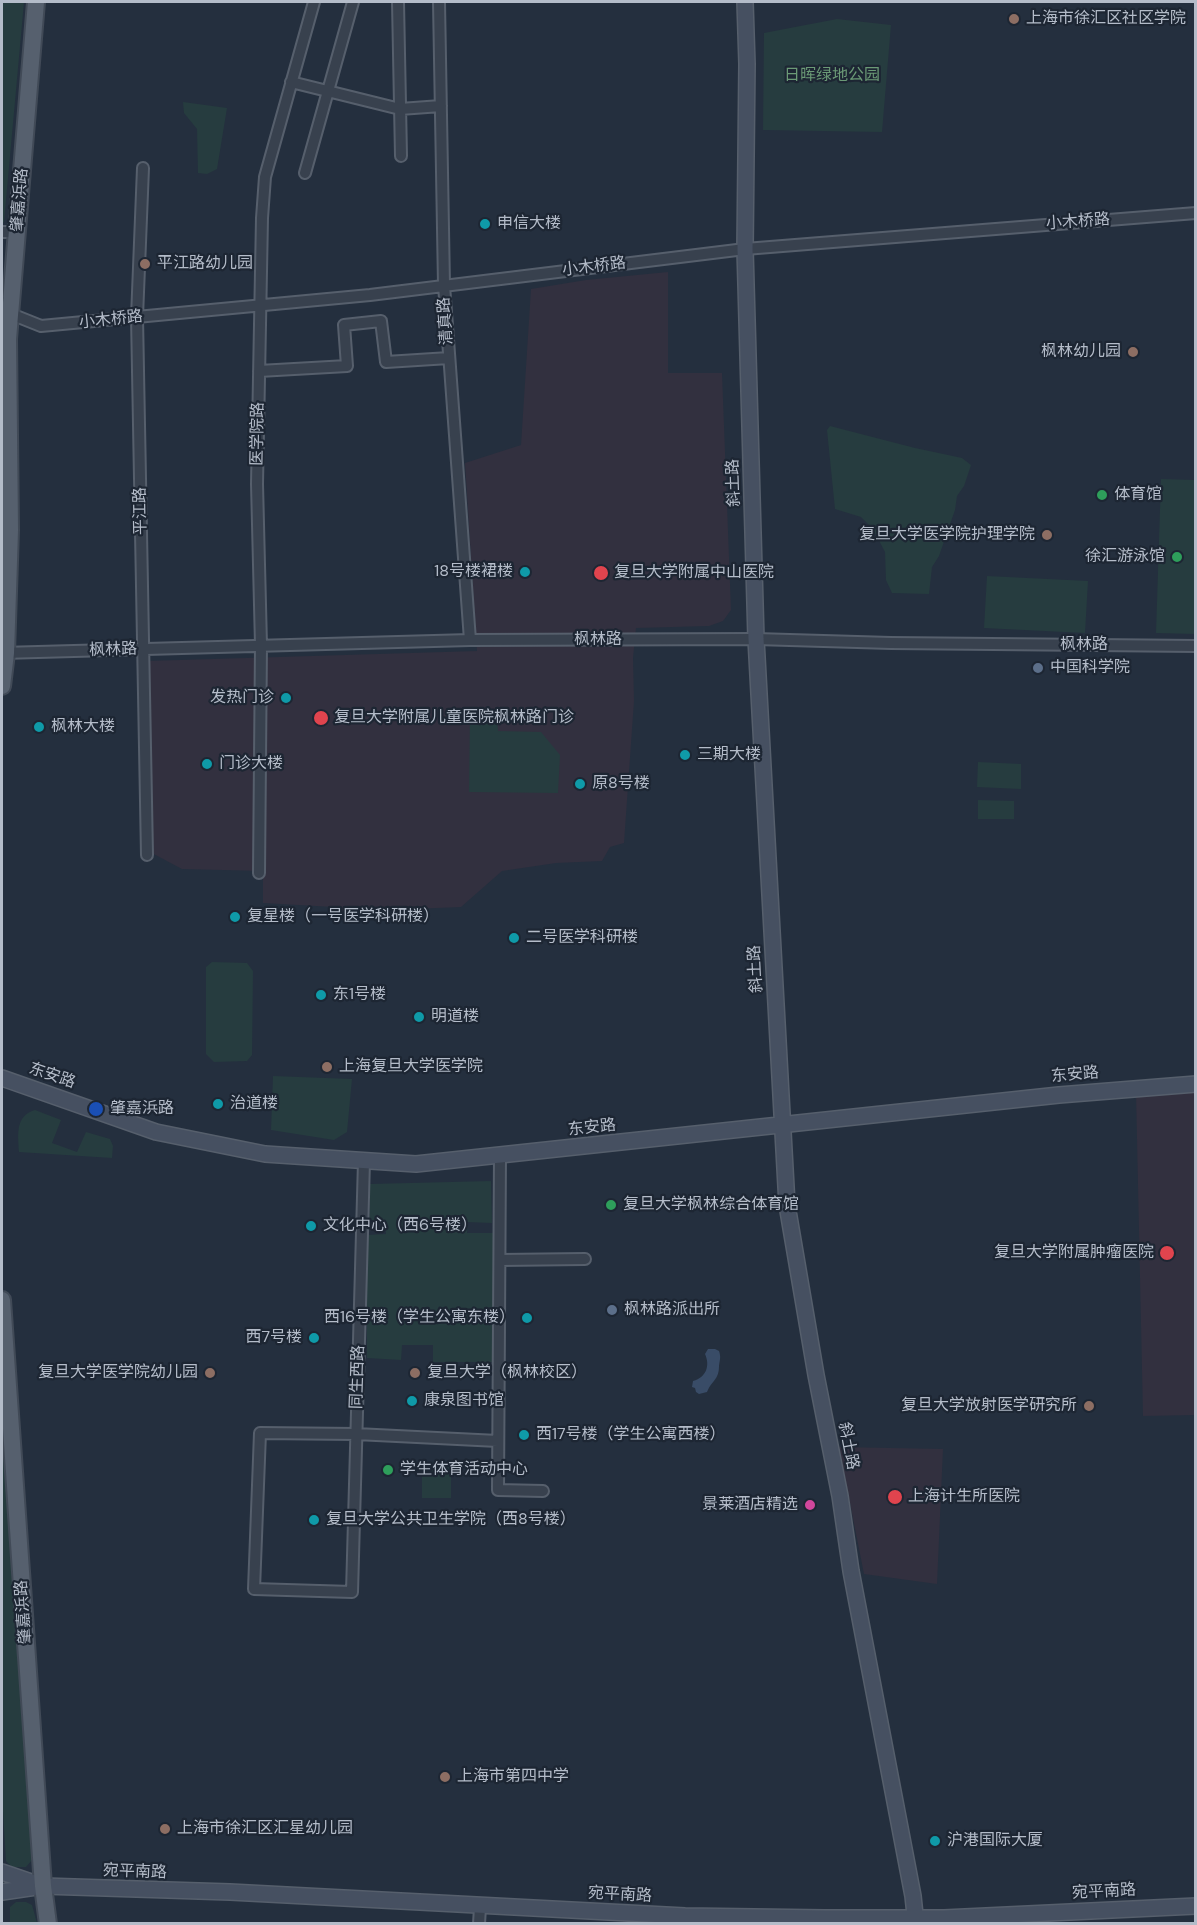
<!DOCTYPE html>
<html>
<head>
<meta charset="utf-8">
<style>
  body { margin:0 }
  #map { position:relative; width:1197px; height:1925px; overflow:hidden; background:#242f3e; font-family:"DM Sans",sans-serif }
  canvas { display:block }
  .frame { position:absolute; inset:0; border:3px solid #b4bcc9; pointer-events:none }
</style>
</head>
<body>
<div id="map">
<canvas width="1197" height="1925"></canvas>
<div class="frame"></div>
</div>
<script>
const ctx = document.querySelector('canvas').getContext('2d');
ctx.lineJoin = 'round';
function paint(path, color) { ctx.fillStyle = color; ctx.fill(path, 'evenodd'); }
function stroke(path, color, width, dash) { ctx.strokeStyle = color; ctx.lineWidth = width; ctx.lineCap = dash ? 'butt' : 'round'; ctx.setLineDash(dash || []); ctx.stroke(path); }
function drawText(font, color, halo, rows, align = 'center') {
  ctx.font = font + ' "DM Sans","Noto Sans SC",sans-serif'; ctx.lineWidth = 4.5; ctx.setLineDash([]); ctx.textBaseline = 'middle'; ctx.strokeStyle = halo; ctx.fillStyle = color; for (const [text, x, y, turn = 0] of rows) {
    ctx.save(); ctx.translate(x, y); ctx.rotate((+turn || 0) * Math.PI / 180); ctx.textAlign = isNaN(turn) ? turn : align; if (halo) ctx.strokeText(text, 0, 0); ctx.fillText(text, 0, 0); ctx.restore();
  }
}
const medical = new Path2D(`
  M668 272V373H722L731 610 723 621 709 626 636 628 633 658 634 701 624 843 610 847 602 861 556 863 502 871 461 907 336 912 334 907 263 903V871L182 869 150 852 147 661 477 651 465 463 521 445 531 289 586 280Z
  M1195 1090V1415L1143 1416 1136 1092Z
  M839 1447 943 1449 937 1584 864 1574Z`);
const green = new Path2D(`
  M2 2H24L4 222 2 223Z
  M837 19 891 25 882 132 763 130 764 33Z
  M183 102 227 108 217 169 207 174 198 173 197 129 184 113Z
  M830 426 915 448 962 458 971 465 964 486 957 496 955 510 939 556 932 567 929 594 892 593 886 580 885 552 873 529 861 517 835 509 827 430Z
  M1161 479 1195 480V634L1156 633Z
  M987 576 1088 581 1085 633 984 628Z
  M470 711H491L497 719 498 731 541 732 560 755 558 793 469 792Z
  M978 762 1021 764V789L977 787Z
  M978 800 1014 801V819H978Z
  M212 962 247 963 253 971 252 1055 247 1061 214 1062 206 1054V967Z
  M273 1076 352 1079 347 1132 334 1140 271 1130Z
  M35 1110 61 1120 52 1143 77 1152 86 1132 110 1139 113 1146 112 1158 19 1152C18 1134 15 1116 35 1110Z
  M491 1181 492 1223 468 1222 467 1233H495L492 1362H433V1345H402L401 1360 367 1358V1235L386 1234 385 1221 369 1220 370 1184Z
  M2 1444H3L8 1455 32 1860 26 1867H12L6 1861 2 1795Z
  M422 1462 451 1463V1498H422Z
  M16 1902H26L32 1905 37 1923H10V1907Z`);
const water = new Path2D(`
  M708 1349H715L719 1351C721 1357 720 1359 719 1366 719 1380 712 1380 707 1392L699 1394 696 1392 695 1388 692 1387 693 1381C707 1377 710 1365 705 1354Z`);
const street = new Path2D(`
  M398 2 401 156
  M439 2 444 285 470 640
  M291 82 400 109 441 106
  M143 168 137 317 147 855
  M305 173 353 2
  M2 232H17
  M2 302 11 314 41 326 370 295 745 249 1196 213
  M259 371 347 366 344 325 381 321 386 362 449 358
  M2 653 470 640 756 639 891 643 1196 646
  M259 873 261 645 257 484 262 218 265 177 314 2
  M500 1155 498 1490 543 1491
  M364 1161 352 1592 254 1589 260 1433 356 1434 498 1441
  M500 1260 585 1259
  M479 1924 480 1907`);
const secondary = new Path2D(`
  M745 2 747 64 745 249 756 639 787 1205 816 1375 840 1496 851 1571 913 1896 916 1924
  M2 1078 156 1132 265 1154 416 1164 1059 1095 1196 1084
  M2 1872 40 1885
  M2 1892 43 1886 230 1892 685 1916 825 1918H944L1196 1906`);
const primary = new Path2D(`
  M2 686 6 653 10 530 8 339 36 2
  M2 1300 43 1886 48 1924`);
const markers = [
  [1014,19,6,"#8d6e63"],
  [485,224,6,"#0f9aa8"],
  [145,264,6,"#8d6e63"],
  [1133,352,6,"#8d6e63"],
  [1102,495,6,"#2e9e5b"],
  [1047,535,6,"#8d6e63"],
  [1177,557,6,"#2e9e5b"],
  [525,572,6,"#0f9aa8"],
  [601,573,8,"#e0444e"],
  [1038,668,6,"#5c6f8a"],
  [286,698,6,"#0f9aa8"],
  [321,718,8,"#e0444e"],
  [39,727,6,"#0f9aa8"],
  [685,755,6,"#0f9aa8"],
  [207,764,6,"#0f9aa8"],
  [580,784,6,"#0f9aa8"],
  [235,917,6,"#0f9aa8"],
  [514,938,6,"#0f9aa8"],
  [321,995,6,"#0f9aa8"],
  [419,1017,6,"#0f9aa8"],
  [327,1067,6,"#8d6e63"],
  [218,1104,6,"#0f9aa8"],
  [96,1109,8,"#1a4fb4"],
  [611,1205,6,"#2e9e5b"],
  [311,1226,6,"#0f9aa8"],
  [1167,1253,8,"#e0444e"],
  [612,1310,6,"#5c6f8a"],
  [527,1318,6,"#0f9aa8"],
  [314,1338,6,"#0f9aa8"],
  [210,1373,6,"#8d6e63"],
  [415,1373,6,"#8d6e63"],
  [412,1401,6,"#0f9aa8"],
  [1089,1406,6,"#8d6e63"],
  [524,1435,6,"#0f9aa8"],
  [388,1470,6,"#2e9e5b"],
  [895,1497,8,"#e0444e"],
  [810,1505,6,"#d1479c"],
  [314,1520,6,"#0f9aa8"],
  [445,1777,6,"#8d6e63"],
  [165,1829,6,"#8d6e63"],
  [935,1841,6,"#0f9aa8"]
];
const poiNames = [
  ["上海市徐汇区社区学院",1026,19],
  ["申信大楼",497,224],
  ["平江路幼儿园",157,264],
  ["枫林幼儿园",1121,352,"right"],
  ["体育馆",1114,495],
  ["复旦大学医学院护理学院",1035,535,"right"],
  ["徐汇游泳馆",1165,557,"right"],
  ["18号楼裙楼",513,572,"right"],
  ["复旦大学附属中山医院",614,573],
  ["中国科学院",1050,668],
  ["发热门诊",274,698,"right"],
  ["复旦大学附属儿童医院枫林路门诊",334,718],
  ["枫林大楼",51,727],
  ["三期大楼",697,755],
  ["门诊大楼",219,764],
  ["原8号楼",592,784],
  ["复星楼（一号医学科研楼）",247,917],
  ["二号医学科研楼",526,938],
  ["东1号楼",333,995],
  ["明道楼",431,1017],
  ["上海复旦大学医学院",339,1067],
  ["治道楼",230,1104],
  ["肇嘉浜路",110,1109],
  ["复旦大学枫林综合体育馆",623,1205],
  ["文化中心（西6号楼）",323,1226],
  ["复旦大学附属肿瘤医院",1154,1253,"right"],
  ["枫林路派出所",624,1310],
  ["西16号楼（学生公寓东楼）",515,1318,"right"],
  ["西7号楼",302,1338,"right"],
  ["复旦大学医学院幼儿园",198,1373,"right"],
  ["复旦大学（枫林校区）",427,1373],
  ["康泉图书馆",424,1401],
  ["复旦大学放射医学研究所",1077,1406,"right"],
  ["西17号楼（学生公寓西楼）",536,1435],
  ["学生体育活动中心",400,1470],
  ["上海计生所医院",908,1497],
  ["景莱酒店精选",798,1505,"right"],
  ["复旦大学公共卫生学院（西8号楼）",326,1520],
  ["上海市第四中学",457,1777],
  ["上海市徐汇区汇星幼儿园",177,1829],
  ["沪港国际大厦",947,1841]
];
const parkNames = [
  ["日晖绿地公园",832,76]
];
const streetNames = [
  ["肇嘉浜路",20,200,-85],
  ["小木桥路",1078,222,-4],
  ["小木桥路",594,267,-7],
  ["小木桥路",111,320,-6],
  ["清真路",446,321,-94],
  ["医学院路",258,434,-89],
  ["斜土路",734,483,-92],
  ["平江路",141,511,-91],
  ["枫林路",598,640],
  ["枫林路",1084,645],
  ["枫林路",113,650,-2],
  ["斜土路",756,969,-93],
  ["东安路",1075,1075,-5],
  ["东安路",52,1076,19],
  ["东安路",592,1128,-6],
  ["同生西路",358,1377,-88],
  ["斜土路",848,1446,79],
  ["肇嘉浜路",24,1612,-94],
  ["宛平南路",135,1872,2],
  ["宛平南路",1104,1892,-3],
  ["宛平南路",620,1895,3]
];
paint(medical, '#32303f');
paint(green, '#263c3f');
paint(water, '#394c67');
stroke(street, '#565f6c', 14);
stroke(secondary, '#565f6c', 18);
stroke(primary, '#414a57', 20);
stroke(street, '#38414e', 10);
stroke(secondary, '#465061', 15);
stroke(primary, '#56606e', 16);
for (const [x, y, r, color] of markers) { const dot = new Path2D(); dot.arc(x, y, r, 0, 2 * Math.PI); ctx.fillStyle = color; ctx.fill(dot); stroke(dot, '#1d2633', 2); }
drawText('16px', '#b4bcc9', '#1d2633', poiNames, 'left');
drawText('16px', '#6b9a76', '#1d2633', parkNames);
drawText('16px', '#b4bcc9', '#1d2633', streetNames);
</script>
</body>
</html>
